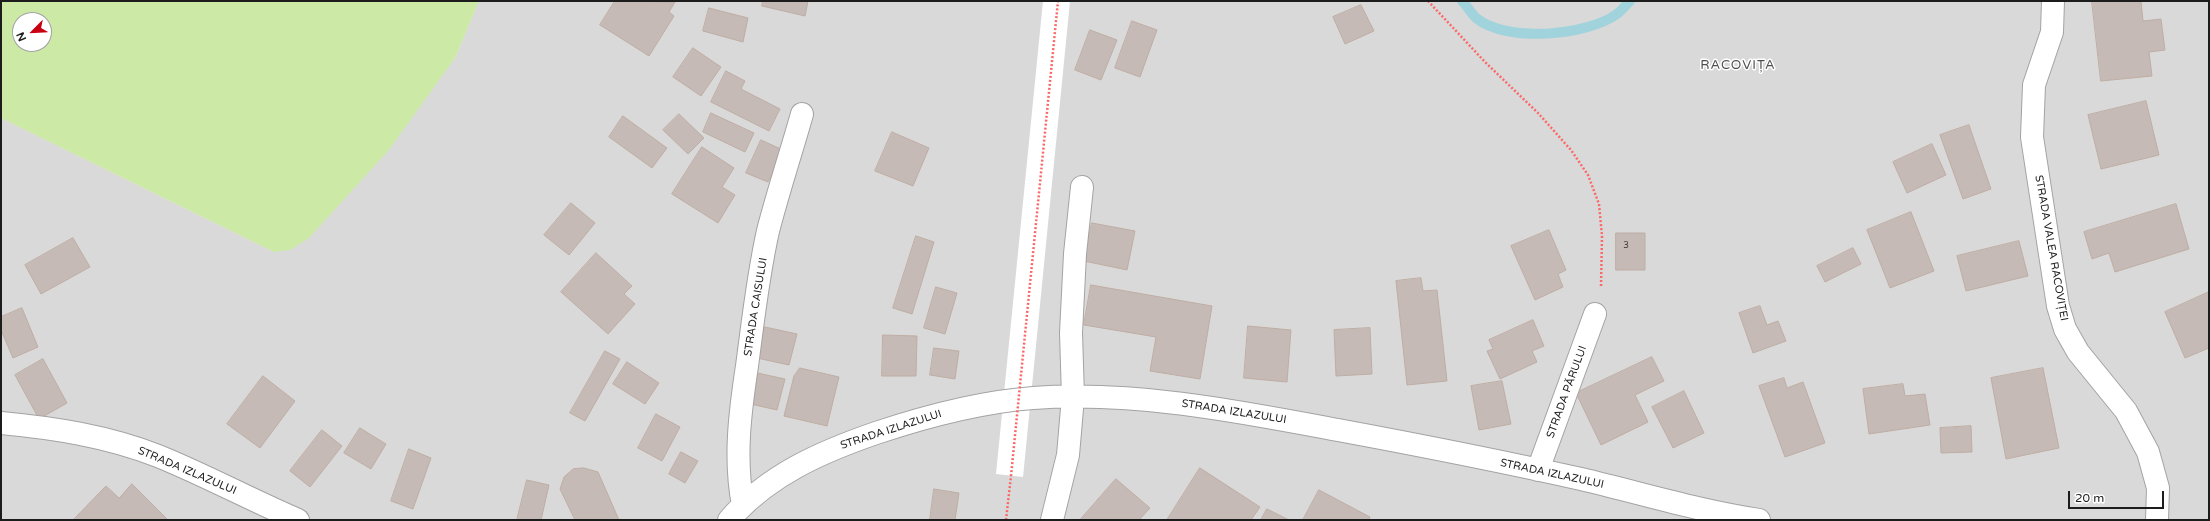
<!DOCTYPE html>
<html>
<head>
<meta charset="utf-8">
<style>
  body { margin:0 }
  #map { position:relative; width:2210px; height:521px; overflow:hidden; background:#eee9e1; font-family:"Varela Round",sans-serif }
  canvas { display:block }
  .frame { position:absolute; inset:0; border:2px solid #1c1c1c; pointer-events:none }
  .north { position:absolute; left:12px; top:12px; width:40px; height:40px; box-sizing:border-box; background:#fff; border:1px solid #a4a4a4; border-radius:50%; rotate:246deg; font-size:11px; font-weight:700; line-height:16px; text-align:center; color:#1c1c1c }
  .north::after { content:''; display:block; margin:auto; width:14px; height:18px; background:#c80011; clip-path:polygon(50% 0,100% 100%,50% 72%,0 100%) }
  .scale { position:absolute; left:2068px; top:491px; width:96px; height:18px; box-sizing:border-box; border:2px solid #1c1c1c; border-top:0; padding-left:5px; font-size:12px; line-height:14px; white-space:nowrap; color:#1c1c1c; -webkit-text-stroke:3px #fff; paint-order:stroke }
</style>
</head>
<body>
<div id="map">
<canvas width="2210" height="521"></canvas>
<div class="frame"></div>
<div class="north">N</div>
<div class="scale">20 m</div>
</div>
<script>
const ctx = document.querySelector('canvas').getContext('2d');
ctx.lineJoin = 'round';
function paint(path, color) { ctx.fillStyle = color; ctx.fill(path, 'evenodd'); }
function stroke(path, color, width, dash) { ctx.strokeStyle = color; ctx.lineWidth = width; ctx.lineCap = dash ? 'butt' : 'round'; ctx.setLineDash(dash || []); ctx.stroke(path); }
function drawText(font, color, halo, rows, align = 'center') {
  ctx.font = font + ' "Varela Round",sans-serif'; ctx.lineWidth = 3; ctx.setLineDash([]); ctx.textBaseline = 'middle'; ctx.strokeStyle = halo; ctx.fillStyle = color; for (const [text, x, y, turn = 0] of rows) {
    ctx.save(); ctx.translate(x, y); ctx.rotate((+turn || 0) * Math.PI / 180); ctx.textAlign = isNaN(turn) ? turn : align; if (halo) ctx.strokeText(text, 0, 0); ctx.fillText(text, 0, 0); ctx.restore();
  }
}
const residential = new Path2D(`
  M479 1H2209V520H1V118L274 252 455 58Z`);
const grass = new Path2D(`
  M1 1H479L455 58 388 151 309 238 290 250 274 252 1 118ZM20 20H44V44H20Z`);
const pier = new Path2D(`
  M1043 1H1070L1023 477 996 474Z`);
const stream = new Path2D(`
  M1462 1C1467 6 1471 13 1476 18 1507 43 1586 36 1617 14 1622 10 1626 5 1630 1`);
const building = new Path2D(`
  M615 1 675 2 669 12 674 16 649 56 600 25Z
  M763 1H808L805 16 762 6Z
  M2092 1H2141L2143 21 2161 19 2165 50 2149 52 2152 76 2101 81Z
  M1361 5 1374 31 1345 44 1333 17Z
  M709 8 748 18 743 42 703 31Z
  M1132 21 1157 30 1140 77 1115 68Z
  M1090 30 1117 40 1101 80 1075 70Z
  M693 48 721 67 701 96 673 77Z
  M726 71 745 81 741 89 780 109 769 131 711 102Z
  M2146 101 2159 155 2101 169 2088 115Z
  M711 113 754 133 745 152 703 132Z
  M679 114 704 138 688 154 663 130Z
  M623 116 667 148 652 168 609 137Z
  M1969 125 1991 189 1963 199 1940 135Z
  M892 132 929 148 913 186 875 171Z
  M761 140 783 150 768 182 746 173Z
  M1932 144 1946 175 1907 193 1893 162Z
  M702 147 734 168 722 187 735 195 718 223 672 194Z
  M571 203 595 223 569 255 544 235Z
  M2176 204 2189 249 2115 272 2109 253 2092 259 2084 232Z
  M1911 212 1934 271 1890 288 1867 230Z
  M1092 223 1135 231 1127 270 1084 261Z
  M1549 230 1566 270 1558 274 1563 287 1535 300 1511 246Z
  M1616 233H1645V270H1616Z
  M916 236 934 242 912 314 893 308Z
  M73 238 90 267 41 294 25 265Z
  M2019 241 2028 276 1966 291 1957 256Z
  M1853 248 1861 264 1825 282 1817 266Z
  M596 253 632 286 624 294 635 304 608 334 561 292Z
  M1421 278 1423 291 1437 290 1447 381 1407 385 1396 281Z
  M1091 285 1212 306 1200 379 1150 371 1156 337 1084 325Z
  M936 287 957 293 945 334 924 328Z
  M2209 292V348L2185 358 2165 312Z
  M1760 306 1767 325 1778 321 1786 341 1753 353 1739 313Z
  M22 308 38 347 13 358 1 330V317Z
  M1533 320 1544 346 1532 351 1537 362 1500 379 1487 351 1493 349 1489 340Z
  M1248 326 1291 330 1287 382 1244 378Z
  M765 327 797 334 789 365 757 358Z
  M1370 328 1372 374 1336 376 1334 330Z
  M883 335 917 336 916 376H882Z
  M934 348 959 351 955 379 930 375Z
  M605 351 620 359 585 421 570 413Z
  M1652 357 1664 381 1635 395 1648 422 1601 445 1576 393Z
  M43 359 67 403 39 419 15 375Z
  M627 362 659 383 645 404 613 384Z
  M800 368 839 377 827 426 784 416 794 376Z
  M2043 368 2059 448 2006 459 1991 378Z
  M753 372 785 379 777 410 746 403Z
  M263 376 295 401 260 448 227 424Z
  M1784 378 1787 388 1803 382 1825 443 1785 457 1759 386Z
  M1502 381 1511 424 1479 430 1471 386Z
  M1903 384 1905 396 1925 394 1930 425 1869 434 1863 389Z
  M1684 391 1704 433 1673 448 1652 407Z
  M656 414 680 427 662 461 638 448Z
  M1971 426 1972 452 1941 453 1940 428Z
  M360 428 386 444 371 469 344 453Z
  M322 430 342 446 310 487 290 471Z
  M409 449 431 458 413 509 391 501Z
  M681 452 698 461 685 483 669 474Z
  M584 468 598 472 619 520H575L560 489 564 477 573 469Z
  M1200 468 1260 507 1251 520H1167Z
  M1116 479 1150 508 1139 520H1080Z
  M527 480 549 485 541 520H517Z
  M132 484 168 520H73L106 486 119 498Z
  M934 489 959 493 955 520H930Z
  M1319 490 1370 517 1369 520H1303Z
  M1267 509 1289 520H1261Z`);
const path = new Path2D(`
  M1428 1 1485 62 1538 113 1571 150 1588 175 1599 204 1602 236 1601 286
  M1006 520 1011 476`);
const minor = new Path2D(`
  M2053 1 2052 32 2034 85 2032 137 2058 306 2065 329 2078 352 2126 411 2148 452 2158 488 2157 520
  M1 423C54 428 107 436 158 456 205 475 251 500 298 520
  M1538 470 1595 314
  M743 505C734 459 740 412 747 366 753 321 758 275 768 231 778 192 791 153 802 114
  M729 520C768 475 821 452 876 433 927 416 979 402 1033 398 1136 391 1237 411 1338 430 1419 445 1500 461 1581 479 1641 493 1699 511 1759 520
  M1052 520 1068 455 1073 397 1071 333 1075 254 1082 187`);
const pathBridge = new Path2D(`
  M1011 476 1058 1`);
const numberNames = [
  ["3",1626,246]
];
const streetNames = [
  ["STRADA VALEA RACOVIȚEI",2051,248,80],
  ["STRADA CAISULUI",756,307,-81],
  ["STRADA PĂRULUI",1567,392,-70],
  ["STRADA IZLAZULUI",1234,412,9],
  ["STRADA IZLAZULUI",891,430,-18],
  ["STRADA IZLAZULUI",187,471,23],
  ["STRADA IZLAZULUI",1552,474,12]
];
const quarterNames = [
  ["RACOVIȚA",1738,66]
];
paint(residential, '#dad9d9');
paint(grass, '#cce9a6');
paint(pier, '#fff');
stroke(stream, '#a1d3dc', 10);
paint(building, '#c5bab5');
stroke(building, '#bfaea4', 1);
stroke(minor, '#a3a3a3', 24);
stroke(path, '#fa6967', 2.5, [2, 2]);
stroke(minor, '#fff', 22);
stroke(pathBridge, '#fa6967', 2.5, [2, 2]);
drawText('9px', '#464442', null, numberNames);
drawText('11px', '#1c1c1c', '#fff', streetNames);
ctx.letterSpacing = '1px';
drawText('13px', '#4f4f4f', '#fff', quarterNames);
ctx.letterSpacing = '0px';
</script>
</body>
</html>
